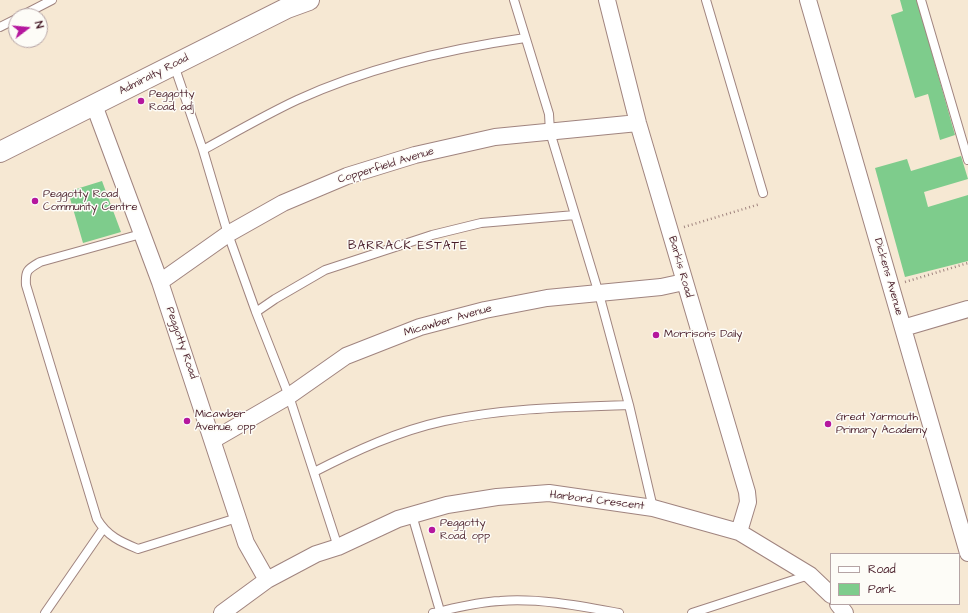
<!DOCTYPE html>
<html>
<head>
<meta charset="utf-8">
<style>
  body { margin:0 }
  #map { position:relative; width:968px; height:613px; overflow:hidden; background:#f6e8d3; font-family:"Architects Daughter",sans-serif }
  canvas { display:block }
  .legend { position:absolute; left:830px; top:553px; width:130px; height:52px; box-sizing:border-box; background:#fdfcf7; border:1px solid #b5a4a5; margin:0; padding:5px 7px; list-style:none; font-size:12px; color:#4a1f2b }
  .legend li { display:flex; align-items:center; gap:8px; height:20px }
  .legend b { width:20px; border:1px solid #b5a4a5 }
  .north { position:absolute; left:8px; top:8px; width:40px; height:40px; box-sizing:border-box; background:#fdfcf7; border:1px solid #b5a4a5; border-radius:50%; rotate:74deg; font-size:11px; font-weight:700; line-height:16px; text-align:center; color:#4a1f2b }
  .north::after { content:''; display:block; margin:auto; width:14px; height:18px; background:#b5179e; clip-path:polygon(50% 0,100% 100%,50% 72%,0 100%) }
</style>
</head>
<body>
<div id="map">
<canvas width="968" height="613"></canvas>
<ul class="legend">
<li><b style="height:5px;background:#fff"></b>Road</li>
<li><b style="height:11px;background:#7ecc8c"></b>Park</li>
</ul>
<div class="north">N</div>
</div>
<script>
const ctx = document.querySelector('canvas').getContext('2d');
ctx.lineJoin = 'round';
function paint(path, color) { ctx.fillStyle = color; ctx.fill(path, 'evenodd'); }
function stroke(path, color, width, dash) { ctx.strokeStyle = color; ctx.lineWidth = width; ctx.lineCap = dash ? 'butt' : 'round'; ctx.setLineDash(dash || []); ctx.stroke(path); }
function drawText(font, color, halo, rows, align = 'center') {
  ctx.font = font + ' "Architects Daughter",sans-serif'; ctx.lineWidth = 3; ctx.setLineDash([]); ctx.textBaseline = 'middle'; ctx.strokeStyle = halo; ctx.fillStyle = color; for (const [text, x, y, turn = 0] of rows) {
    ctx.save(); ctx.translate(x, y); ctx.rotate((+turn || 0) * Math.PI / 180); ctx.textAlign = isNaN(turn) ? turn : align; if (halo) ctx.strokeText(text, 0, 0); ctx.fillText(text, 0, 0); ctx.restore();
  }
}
const green = new Path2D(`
  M900 0H917L955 135 940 140 928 94 915 98 891 15 903 11Z
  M961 156 968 179 924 192 928 207 968 195V261L905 277 875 168 907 159 911 171Z
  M102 181 121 232 83 243 69 195 73 190Z`);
const path = new Path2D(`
  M684 227 760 204
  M905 282 968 263`);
const service = new Path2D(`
  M514 0 549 114 550 132 599 294 629 405 653 508
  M706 0 763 193
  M921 0 968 160
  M21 16 52 0
  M0 27 16 19
  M174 65 203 150 228 234 256 312 289 396 338 547
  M203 150C234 133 265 115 297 100 369 67 448 49 525 38
  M141 234 40 262C28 269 25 270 26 285L97 519C107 536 121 542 138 549L237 518
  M256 312 275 299 325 270 432 235 481 223 575 215
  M314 472C355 451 398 431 444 421 505 408 567 407 629 405
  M412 515 440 611
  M45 613 103 529
  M433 613C455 608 477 602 500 601 539 598 580 606 619 613
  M692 613 809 575`);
const minor = new Path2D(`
  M607 0 638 123 747 492 748 502 739 532
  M808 0 968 553
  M94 105 160 282 246 543 267 580
  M160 282 228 234 283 203 347 176 415 155 495 137 638 123
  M903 328 968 309
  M213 440 289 396 346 356 420 327 485 310 547 298 661 287 684 282
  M838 604 845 613
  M222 613 267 580 316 554 338 547 398 519 447 505 497 497 549 493 653 508 739 532 810 575 831 595`);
const tertiary = new Path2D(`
  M0 152 287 8 309 0`);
const markers = [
  [141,101,4,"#b5179e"],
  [35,201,4,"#b5179e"],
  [656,335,4,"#b5179e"],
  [187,421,4,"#b5179e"],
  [828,424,4,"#b5179e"],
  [432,530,4,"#b5179e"]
];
const streetNames = [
  ["Admiralty Road",154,75,-27],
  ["Copperfield Avenue",386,166,-17],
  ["Barkis Road",680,267,74],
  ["Dickens Avenue",888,277,74],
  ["Micawber Avenue",448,321,-16],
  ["Peggotty Road",181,343,71],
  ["Harbord Crescent",597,501,7]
];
const poiNames = [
  ["Peggotty",149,95],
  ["Road, adj",149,108],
  ["Peggotty Road",43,195],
  ["Community Centre",43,208],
  ["Morrisons Daily",664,335],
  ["Micawber",195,415],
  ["Avenue, opp",195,428],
  ["Great Yarmouth",836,418],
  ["Primary Academy",836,431],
  ["Peggotty",440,524],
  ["Road, opp",440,537]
];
const neighbourhoodNames = [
  ["BARRACK ESTATE",408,246]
];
paint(green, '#7ecc8c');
stroke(service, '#a0847f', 10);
stroke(minor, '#a0847f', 18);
stroke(tertiary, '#a0847f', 22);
stroke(path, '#a0847f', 2.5, [1, 3]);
stroke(service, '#fff', 8);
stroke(minor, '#fff', 16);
stroke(tertiary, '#fff', 20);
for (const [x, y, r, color] of markers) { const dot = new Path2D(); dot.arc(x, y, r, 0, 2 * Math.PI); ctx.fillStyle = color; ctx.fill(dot); stroke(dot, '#fdfcf7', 1.5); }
drawText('11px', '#4a1f2b', '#fdfcf7', streetNames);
drawText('11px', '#4a1f2b', '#fdfcf7', poiNames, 'left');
ctx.letterSpacing = '1px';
drawText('12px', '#4a1f2b', '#fdfcf7', neighbourhoodNames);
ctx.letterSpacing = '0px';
</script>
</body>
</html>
